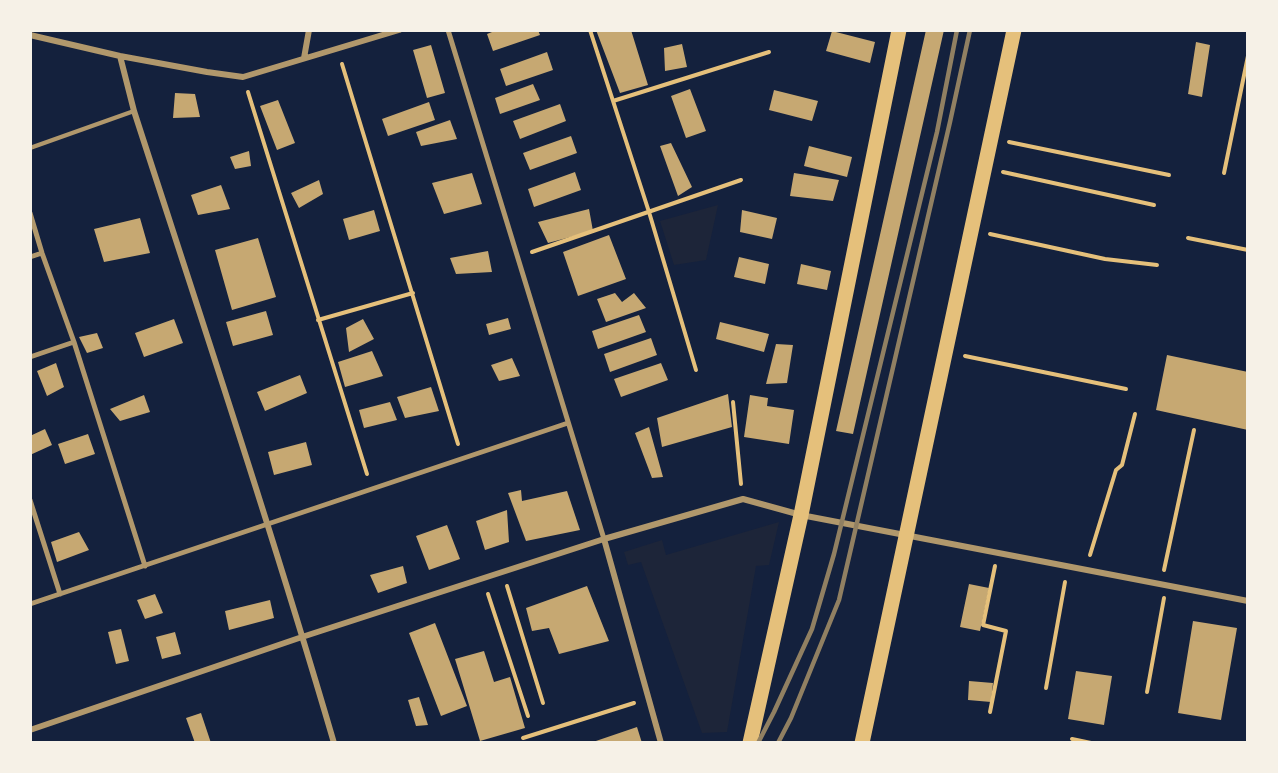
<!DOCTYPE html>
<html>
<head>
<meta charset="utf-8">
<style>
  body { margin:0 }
  #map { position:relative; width:1278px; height:773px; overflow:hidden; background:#14213d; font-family:"Zilla Slab",serif }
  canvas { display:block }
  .frame { position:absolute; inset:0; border:32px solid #f6f1e7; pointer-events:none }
</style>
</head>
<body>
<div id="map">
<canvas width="1278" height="773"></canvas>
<div class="frame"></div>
</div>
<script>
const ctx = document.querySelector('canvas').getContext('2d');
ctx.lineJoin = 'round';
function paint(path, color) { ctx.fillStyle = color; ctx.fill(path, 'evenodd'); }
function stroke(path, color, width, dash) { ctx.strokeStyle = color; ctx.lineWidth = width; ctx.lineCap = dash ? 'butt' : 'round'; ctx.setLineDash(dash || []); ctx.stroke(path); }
const green = new Path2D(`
  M718 205 706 260 674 265 660 221Z
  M779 522 769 565 756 566 727 732 702 733 641 562 628 565 624 552 662 540 666 555Z`);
const building = new Path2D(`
  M497 30H538L540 35 493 51 487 34Z
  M596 30H631L648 85 620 93Z
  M926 30H944L853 434 836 431Z
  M832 31 875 42 870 63 826 51Z
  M1196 42 1210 45 1202 97 1188 94Z
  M682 44 687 67 665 71 664 48Z
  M431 45 445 93 427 98 413 50Z
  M547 52 553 70 506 86 500 69Z
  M533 84 540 100 500 114 495 98Z
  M690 89 706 131 686 138 671 96Z
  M774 90 818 101 812 121 769 110Z
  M175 93 195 94 200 117 173 118Z
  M278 100 295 143 277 150 260 106Z
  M429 102 435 120 388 136 382 119Z
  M560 104 566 121 520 139 513 121Z
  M450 120 457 139 421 146 416 132Z
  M571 136 577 153 530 170 523 153Z
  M671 143 692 187 678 196 660 146Z
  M809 146 852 157 847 177 804 166Z
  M249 151 251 166 235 169 230 157Z
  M575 172 581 190 534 207 528 189Z
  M472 173 482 204 444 214 432 183Z
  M794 173 839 180 833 201 790 196Z
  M319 180 323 194 299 208 291 193Z
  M221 185 230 209 198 215 191 195Z
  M589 209 593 231 548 243 538 222Z
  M374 210 380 231 349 240 343 219Z
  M742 210 777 218 772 239 740 232Z
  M140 218 150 253 104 262 94 229Z
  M609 235 626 279 578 296 563 252Z
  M258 238 276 297 232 310 215 250Z
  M488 251 492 272 456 274 450 258Z
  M739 257 769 264 765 284 734 277Z
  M801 264 831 271 827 290 797 284Z
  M615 293 622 302 634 293 646 308 606 322 597 299Z
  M266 311 273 335 233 346 226 322Z
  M639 315 646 332 598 349 592 331Z
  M508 318 511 329 489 335 486 324Z
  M174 319 183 343 144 357 135 333Z
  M363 319 374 339 349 352 346 328Z
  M720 322 769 334 764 352 716 339Z
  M97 333 103 348 87 353 79 337Z
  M651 338 657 355 610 372 604 354Z
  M776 344 793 345 787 383 766 384Z
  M372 351 383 376 345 387 338 362Z
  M1167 355 1248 372V430L1156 410Z
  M512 358 520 376 499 381 491 365Z
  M56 363 64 387 47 396 37 371Z
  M661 363 668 380 621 397 614 379Z
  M300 375 307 393 265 411 257 392Z
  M431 387 439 411 405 418 397 397Z
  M728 394 732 427 662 447 657 418Z
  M144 395 150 412 120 421 110 409Z
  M750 395 768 398 767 406 794 410 789 444 744 437Z
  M390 402 397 420 364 428 359 410Z
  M649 427 663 477 652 478 635 433Z
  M45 429 52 445 30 455V436Z
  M88 434 95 454 65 464 58 444Z
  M306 442 312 465 274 475 268 452Z
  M521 490 522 501 567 491 580 530 526 541 508 493Z
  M507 510 509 542 485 550 476 521Z
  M447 525 460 559 429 570 416 536Z
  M79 532 89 550 57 562 51 542Z
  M403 566 407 583 378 593 370 575Z
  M969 584 989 588 980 631 960 627Z
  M587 586 609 641 559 654 549 628 532 631 526 608Z
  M155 594 163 613 145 619 137 600Z
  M270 600 274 618 229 630 225 611Z
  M1193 621 1237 628 1221 720 1178 713Z
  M435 623 467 706 441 716 409 633Z
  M121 629 129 661 116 664 108 632Z
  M175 632 181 654 162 659 156 637Z
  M484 651 494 682 510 677 525 728 480 741 455 659Z
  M1076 671 1112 676 1104 725 1068 719Z
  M969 681 993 683 991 702 968 700Z
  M419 697 428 725 416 726 408 700Z
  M201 713 211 743H195L186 718Z
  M637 727 642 743H590Z`);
const path = new Path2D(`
  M590 30 649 212 696 370
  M342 64 458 444
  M248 92 367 474
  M613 101 769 52
  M1009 142 1169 175
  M1003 172 1154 205
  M1224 173 1248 56
  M990 234 1105 259 1157 265
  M1188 238 1248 250
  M532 252 741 180
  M318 320 413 293
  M965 356 1126 389
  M733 402 741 484
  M1090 555 1116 470 1122 465 1135 414
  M1164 570 1194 430
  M507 586 543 703
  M488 594 528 716
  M1046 688 1065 582
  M1147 692 1164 598
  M990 712 1006 631 983 625 995 566
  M523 738 634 703
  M1072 739 1091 743`);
const service = new Path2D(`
  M30 148 134 111`);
const pedestrian = new Path2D(`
  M448 30 604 539
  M30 213 42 253 74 342 145 566
  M30 257 42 253
  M30 357 74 342
  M30 500 60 594
  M30 604 568 423`);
const minor = new Path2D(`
  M30 35 120 56 207 72 243 77 399 30
  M120 56 134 111C202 321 272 531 334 743
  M304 58 309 30
  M604 539 661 743
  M30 730 302 637 604 539 743 499 801 515 1248 601`);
const primary = new Path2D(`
  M750 743 801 515 899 30
  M862 743 1014 30`);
const rail = new Path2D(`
  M758 743 774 712 812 629 834 554 937 132 957 30
  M778 743 791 718 839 600 950 122 970 30`);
paint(green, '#1d2539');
paint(building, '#c6a872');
stroke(path, '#e5c07b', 4);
stroke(service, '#b1986c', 4.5);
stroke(pedestrian, '#b1986c', 5);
stroke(minor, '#b1986c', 6);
stroke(primary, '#e5c07b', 15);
stroke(rail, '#918062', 4.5);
</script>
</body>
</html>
